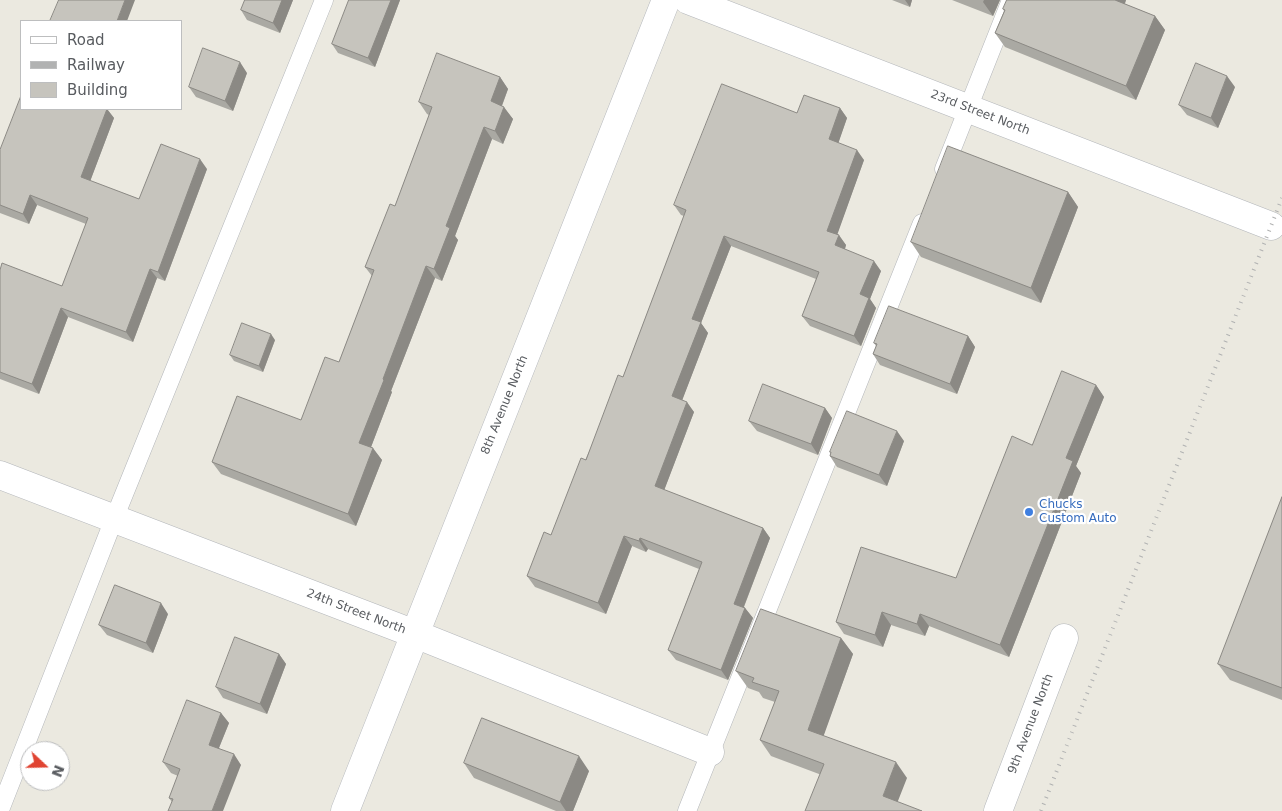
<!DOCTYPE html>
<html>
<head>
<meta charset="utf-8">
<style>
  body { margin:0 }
  #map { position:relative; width:1282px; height:811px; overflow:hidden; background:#ebe9e0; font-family:"DejaVu Sans",sans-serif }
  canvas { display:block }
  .legend { position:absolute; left:20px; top:20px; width:162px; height:90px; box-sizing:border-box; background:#fff; border:1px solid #bdbebf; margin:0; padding:6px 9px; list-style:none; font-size:15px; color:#595c60 }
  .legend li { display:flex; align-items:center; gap:10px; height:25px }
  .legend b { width:25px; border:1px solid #bdbebf }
  .north { position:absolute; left:20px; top:741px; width:50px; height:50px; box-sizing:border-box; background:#fff; border:1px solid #bdbebf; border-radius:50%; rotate:111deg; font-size:14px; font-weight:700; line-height:20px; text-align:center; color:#595c60 }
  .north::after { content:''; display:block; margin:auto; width:18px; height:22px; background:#e04432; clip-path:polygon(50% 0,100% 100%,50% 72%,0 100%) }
</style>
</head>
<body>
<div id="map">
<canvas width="1282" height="811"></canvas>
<ul class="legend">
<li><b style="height:6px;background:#fff"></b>Road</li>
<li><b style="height:6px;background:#b1b2b2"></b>Railway</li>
<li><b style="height:14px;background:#c6c4bd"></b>Building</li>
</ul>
<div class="north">N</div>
</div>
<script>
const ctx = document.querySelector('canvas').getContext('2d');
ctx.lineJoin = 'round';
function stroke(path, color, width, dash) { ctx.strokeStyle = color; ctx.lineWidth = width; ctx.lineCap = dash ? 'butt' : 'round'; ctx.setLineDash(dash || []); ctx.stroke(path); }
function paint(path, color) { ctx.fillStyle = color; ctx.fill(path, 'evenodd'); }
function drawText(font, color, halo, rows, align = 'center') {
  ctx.font = font + ' "DejaVu Sans",sans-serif'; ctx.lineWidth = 4.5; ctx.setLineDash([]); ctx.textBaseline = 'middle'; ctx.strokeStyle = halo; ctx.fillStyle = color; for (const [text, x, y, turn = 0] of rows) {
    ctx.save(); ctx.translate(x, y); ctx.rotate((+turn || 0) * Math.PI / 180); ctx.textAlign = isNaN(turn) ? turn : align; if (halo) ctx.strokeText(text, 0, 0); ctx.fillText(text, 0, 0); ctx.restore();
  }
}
const lane = new Path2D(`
  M944 169 1011 0
  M0 810 114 519 324 0
  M687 811 922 223`);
const street = new Path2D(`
  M688 0 1271 226
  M0 475 415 634 710 752
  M998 811 1064 638`);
const secondary = new Path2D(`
  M345 811 666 0`);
const rail = new Path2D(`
  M1041 811 1282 198`);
const wall = new Path2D(`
  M245 0H293L280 33 247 20 241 10Z
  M349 0H400L375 67 338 53 332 44Z
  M892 0H912L910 7Z
  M952 0H1000L993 16Z
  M1007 0H1126L1125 4 1155 16 1165 30 1136 100 1005 47 995 33 1004 11 1003 9Z
  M247 73 233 111 196 97 189 87Z
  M500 77 508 89 502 106 513 119 503 144 492 139 455 236 458 240 442 281 435 278 391 391 392 392 371 447 382 460 356 526 221 474 212 462 301 420 339 362 372 276 365 267 395 206 429 115 427 114 419 102Z
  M1235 87 1218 128 1187 115 1179 105Z
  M840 108 847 118 838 143 864 160 837 234 846 245 845 249 881 271 870 299 876 308 861 346 810 326 802 316 816 279 731 246 701 323 708 333 682 400 694 412 664 490 763 528 770 538 744 607 745 608 753 618 728 680 676 660 668 650 699 569 648 549 646 552 632 546 606 614 535 587 527 576 551 535 623 377 684 216 681 215 674 205 797 113Z
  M107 109 114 118 90 181 139 199 207 169 165 281 157 278 133 342 68 317 39 394 0 379V270L62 286 86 224 37 205 29 224 0 213V150Z
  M1068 192 1078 207 1041 303 921 257 911 242Z
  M968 336 975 347 957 394 880 365 873 354 876 346 874 343Z
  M275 340 263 372 234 361 230 355Z
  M1096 385 1104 397 1076 466 1081 473 1009 657 929 626 925 636 891 625 883 647 844 634 836 622 956 578 1032 445Z
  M825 408 832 418 818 455 757 431 749 421Z
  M904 441 887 486 837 467 830 456 831 453 830 452Z
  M1282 497V700L1230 680 1218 664Z
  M168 614 153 653 107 635 99 625Z
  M841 638 853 654 823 736 907 778 819 774 771 756 760 740 775 702 763 698 759 692 748 688 736 671Z
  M279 654 286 664 267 714 223 698 216 687Z
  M221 713 229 723 219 748 241 765 172 802 169 798 178 776 171 773 163 762Z
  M464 763 589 771 573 811H556L474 778Z`);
const shadedWall = new Path2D(`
  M125 0H135L127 21H117Z
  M282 0H293L280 33 273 23Z
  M391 0H400L375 67 368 58Z
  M905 0H912L910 7Z
  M984 0H1000L993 16 983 2Z
  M1113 0H1126L1121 12Z
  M1155 16 1165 30 1136 100 1126 86Z
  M240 62 247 73 233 111 225 101Z
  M1227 76 1235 87 1218 128 1211 118Z
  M500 77 508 89 499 113 491 101Z
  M504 107 513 119 503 144 495 131Z
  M840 108 847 118 836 150 829 139Z
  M107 109 114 118 88 187 81 177Z
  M484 127 492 139 455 236 458 240 442 281 434 269 446 226Z
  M857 150 864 160 835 241 827 231Z
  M200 159 207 169 165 281 158 272Z
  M1068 192 1078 207 1041 303 1031 288Z
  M30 195 37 205 29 224 23 214Z
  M839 235 846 245 843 255 835 245Z
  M724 236 731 246 701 323 708 333 680 406 672 396 692 319Z
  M874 261 881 271 870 299 876 308 861 346 854 336 860 294Z
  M426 266 435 278 391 391 392 392 368 455 359 443 383 379Z
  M150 269 157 278 133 342 126 332Z
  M61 308 68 317 39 394 32 384Z
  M271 334 275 340 263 372 259 366Z
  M968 336 975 347 957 394 950 384Z
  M1096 385 1104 397 1076 466 1081 473 1009 657 1000 645 1066 458Z
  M687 402 694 412 662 496 655 486Z
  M825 408 832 418 818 455 811 444Z
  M897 431 904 441 887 486 879 475Z
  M373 448 382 460 356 526 348 514Z
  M763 528 770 538 741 614 734 604Z
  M624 536 632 546 606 614 598 603Z
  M640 538 648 549 646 552 639 541Z
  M161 603 168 614 153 653 146 643Z
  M745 608 753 618 728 680 721 670Z
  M882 612 891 625 883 647 875 635Z
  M920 614 929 626 925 636 917 624Z
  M841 638 853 654 820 746 808 730Z
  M279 654 286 664 267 714 260 704Z
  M221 713 229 723 216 755 209 745Z
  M234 754 241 765 223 811H212Z
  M579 756 589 771 573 811H566L560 802Z
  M896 762 907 778 894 811 883 796Z`);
const building = new Path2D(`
  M59 0H125L117 21H50Z
  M245 0H282L273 23 241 10Z
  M349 0H391L368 58 332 44Z
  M1007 0H1115L1155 16 1126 86 995 33 1005 10 1003 9Z
  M203 48 240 62 225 101 189 87Z
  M437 53 500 77 491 101 504 107 495 131 484 127 446 226 450 228 434 269 426 266 383 379 384 380 359 443 373 448 348 514 212 462 237 396 301 420 325 357 339 362 374 270 365 267 390 204 395 206 432 107 419 102Z
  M1196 63 1227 76 1211 118 1179 105Z
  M722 84 797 113 804 95 840 108 829 139 857 150 827 231 839 235 835 245 874 261 860 294 869 298 854 336 802 316 819 272 724 236 692 319 701 322 672 396 687 402 655 486 763 528 734 604 745 608 721 670 668 650 702 562 640 538 639 541 624 536 598 603 527 576 544 532 551 535 581 458 586 460 618 375 623 377 686 210 674 205Z
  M21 96V109H107L81 177 139 199 161 144 200 159 158 272 150 269 126 332 61 308 32 384 0 372V270L2 263 62 286 88 218 30 195 23 214 0 205V150Z
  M948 146 1068 192 1031 288 911 242Z
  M889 306 968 336 950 384 873 354 877 344 874 343Z
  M242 323 271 334 259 366 230 355Z
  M1062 371 1096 385 1066 458 1073 461 1000 645 920 614 917 624 882 612 875 635 836 622 861 547 956 578 1012 436 1032 445Z
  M763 384 825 408 811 444 749 421Z
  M847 411 897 431 879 475 830 456 831 452H830Z
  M1282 497V688L1218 664Z
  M115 585 161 603 146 643 99 625Z
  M761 609 841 638 808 730 896 762 883 796 922 811H805L824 764 760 740 779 691 752 682 754 678 736 671Z
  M235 637 279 654 260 704 216 687Z
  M187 700 221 713 209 745 234 754 212 811H168L173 799 169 798 180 769 163 762Z
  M482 718 579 756 560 802 464 763Z`);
const markers = [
  [1029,512,5,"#3f7fe0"]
];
const streetNames = [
  ["23rd Street North",980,113,21],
  ["8th Avenue North",505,405,-68],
  ["24th Street North",356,612,21],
  ["9th Avenue North",1031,724,-69]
];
const shopNames = [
  ["Chucks",1039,505],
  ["Custom Auto",1039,519]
];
stroke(lane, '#b3b6ba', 19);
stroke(street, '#b3b6ba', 29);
stroke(secondary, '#b4b7bc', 29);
stroke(lane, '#fff', 18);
stroke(street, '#fff', 28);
stroke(secondary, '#fff', 28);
stroke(rail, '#b1b2b2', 4, [1, 6]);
paint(wall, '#aaa9a3');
paint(shadedWall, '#8b8984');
paint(building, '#c6c4bd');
stroke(building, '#8b8984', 1);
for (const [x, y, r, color] of markers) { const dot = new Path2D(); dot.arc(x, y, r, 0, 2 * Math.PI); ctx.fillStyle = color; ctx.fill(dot); stroke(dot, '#fff', 2); }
drawText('12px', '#595c60', '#fff', streetNames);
drawText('12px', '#366cbe', '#fff', shopNames, 'left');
</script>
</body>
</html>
